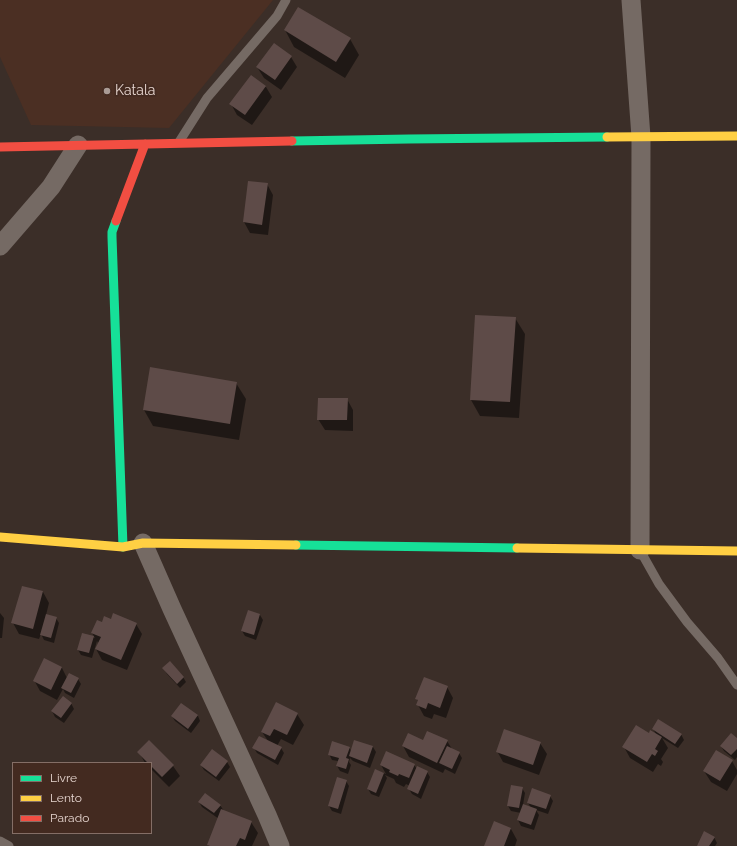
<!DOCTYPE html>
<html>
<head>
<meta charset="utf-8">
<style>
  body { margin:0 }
  #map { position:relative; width:737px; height:846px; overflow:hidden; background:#3b2e28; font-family:Raleway,sans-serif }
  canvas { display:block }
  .legend { position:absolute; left:12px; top:762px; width:140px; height:72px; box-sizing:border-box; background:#432a20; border:1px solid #846e66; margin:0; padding:5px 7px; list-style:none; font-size:12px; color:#e6d5cf }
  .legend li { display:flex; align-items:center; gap:8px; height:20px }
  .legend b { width:20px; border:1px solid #846e66 }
</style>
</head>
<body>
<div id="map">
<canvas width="737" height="846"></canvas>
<ul class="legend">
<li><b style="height:5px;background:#16e098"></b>Livre</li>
<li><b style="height:5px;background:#ffcf43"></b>Lento</li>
<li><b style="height:5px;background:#f24e42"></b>Parado</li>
</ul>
</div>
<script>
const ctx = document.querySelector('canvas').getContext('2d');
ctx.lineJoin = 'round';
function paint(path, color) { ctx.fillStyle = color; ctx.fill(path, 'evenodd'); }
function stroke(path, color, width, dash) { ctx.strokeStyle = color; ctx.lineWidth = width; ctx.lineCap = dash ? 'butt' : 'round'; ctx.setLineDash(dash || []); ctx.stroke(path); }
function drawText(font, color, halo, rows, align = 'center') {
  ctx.font = font + ' Raleway,sans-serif'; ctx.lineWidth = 3.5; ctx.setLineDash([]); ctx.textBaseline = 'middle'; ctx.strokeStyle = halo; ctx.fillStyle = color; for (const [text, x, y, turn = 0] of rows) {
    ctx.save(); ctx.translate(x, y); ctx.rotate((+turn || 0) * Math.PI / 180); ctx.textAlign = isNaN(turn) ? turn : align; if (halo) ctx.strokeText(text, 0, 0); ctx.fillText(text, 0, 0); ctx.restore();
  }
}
const built = new Path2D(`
  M0 0H273L169 128 31 125 0 57Z`);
const shadow = new Path2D(`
  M285 30 350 39 359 55 345 78 294 47Z
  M291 57 297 67 281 90 264 78 257 67Z
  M251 76 266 87 272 97 252 125 237 115 231 104Z
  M267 184 273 195 268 235 250 233 244 222Z
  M515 318 525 334 519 418 480 416 471 400Z
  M236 383 246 399 239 440 153 426 144 410Z
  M347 399 353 410V431L325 430 318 419Z
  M22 587 43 592 49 603 46 615 56 618 59 623 54 643 44 640 41 634 39 639 19 634 13 623Z
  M248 611 260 615 263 620 256 640 245 636 242 631Z
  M0 613 4 618 2 638H0Z
  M111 620 136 624 142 634 127 670 102 660 96 649 98 643 97 641 92 658 81 655 78 650 82 634 95 638 92 633 102 623Z
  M44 659 62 668 67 678 78 679 81 684 74 698 65 693 63 689 57 700 40 691 34 680Z
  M164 669 183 677 186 682 180 688 167 674Z
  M447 687 453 698 446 718 434 714 432 719 424 716 418 705 419 702 417 699Z
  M71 703 74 709 64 723 55 717 52 711Z
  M181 704 198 716 200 721 191 733 175 721 172 716Z
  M297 714 304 725 293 745 281 739 277 746 281 748 284 753 278 765 257 753 254 748 268 741 262 732Z
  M653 729 681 734 684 740 678 748 662 738 668 748 661 759 663 762 661 766 658 764 653 772 630 758 624 747 649 734H656Z
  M408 735 423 742 447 741 452 749 459 753 462 758 455 774 445 769 443 773 409 757 403 746Z
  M737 739V757L735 760 724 751 721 746Z
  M149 742 173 766 180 776 169 787 151 769V763H145L139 752Z
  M540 743 547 754 539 775 503 762 497 751Z
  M349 747 351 751 373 747 376 752 370 768 353 761 350 758 349 762 351 765 348 774 340 771 337 766 338 761 332 760 329 754Z
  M386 752 414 765 417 769 427 772 430 777 421 799 412 794 409 789 410 786 406 784 404 787 396 783 394 779 385 775 387 778 379 797 371 794 368 789 376 770 386 774 381 765Z
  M732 761 737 770V774L727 791 711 782 704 771Z
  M227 762 230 767 219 781 204 770 201 765Z
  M346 781 349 786 341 814 332 811 329 806Z
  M522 788 525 793 523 805 531 808 528 803 550 796 553 801 548 814 536 810 539 815 534 830 521 826 518 820 521 813 511 811 508 806Z
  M199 802 220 805 224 811 251 822 258 833 252 846H209L208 845 219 819 202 807Z
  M494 822 511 829 517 840 515 846H485Z
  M714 837 717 843 715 846H698Z`);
const building = new Path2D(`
  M298 7 351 38 336 62 284 30Z
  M274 43 292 56 275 80 256 67Z
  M251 75 266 86 245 115 229 104Z
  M248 181 268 183 262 225 243 222Z
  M475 315 516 317 510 402 470 400Z
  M150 367 237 382 230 424 143 410Z
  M318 398H348L347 420H317Z
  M22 586 43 591 33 629 11 623Z
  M248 610 260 614 254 635 241 631Z
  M113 613 137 623 121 660 95 649 101 637 91 633 97 620 102 622 104 616 111 619Z
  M46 614 57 617 51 638 40 635Z
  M82 633 94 636 89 653 77 650Z
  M44 658 62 667 51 690 33 681Z
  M170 661 184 677 177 684 162 668Z
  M69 673 79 678 71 693 61 688Z
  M424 677 448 686 440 708 428 703 426 709 416 705 418 700 415 699Z
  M63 696 72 703 61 718 51 711Z
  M276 702 298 713 287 735 274 729 270 736 261 732Z
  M181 703 198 715 188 729 171 716Z
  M658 719 682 734 675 744 652 729Z
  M636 725 649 733 650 730 662 737 655 749 658 751 655 756 652 754 647 762 622 747Z
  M504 729 541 742 533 765 496 752Z
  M427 731 448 740 437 763 402 746 408 733 423 740Z
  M731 733 737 738V749L731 755 720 746Z
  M259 736 282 747 275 760 252 748Z
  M149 740 174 765 162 777 151 766V763H148L137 752Z
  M354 740 373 746 367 763 349 756Z
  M332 741 350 747 346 758 349 759 346 769 336 766 339 758 328 755Z
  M447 746 460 752 452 769 439 763Z
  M212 749 228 761 216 777 200 765Z
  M716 750 733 760 720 781 703 771Z
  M386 751 415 764 409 778 399 774 398 776 389 772 390 770 380 765Z
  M417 766 428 771 418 794 407 789Z
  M375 769 384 773 376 793 367 789Z
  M337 777 347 780 338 809 328 806Z
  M511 785 523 787 519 808 507 806Z
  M532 788 551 795 546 809 527 803Z
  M205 793 221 805 214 813 198 802Z
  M523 804 537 809 531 825 517 820Z
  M221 809 252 821 245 840 240 838 236 846H210L207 845Z
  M494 821 511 828 504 846H484Z
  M704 831 715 837 709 846H697Z`);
const lane = new Path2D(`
  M179 142 207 98 277 16 286 0
  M641 552 659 584 687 622 718 658 737 685
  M0 841 9 846`);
const street = new Path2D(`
  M631 0 641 137 640 550
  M0 246 51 187 78 145
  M143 543 172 609 267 815 280 846`);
const fast = new Path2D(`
  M292 141 409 139 607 137
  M116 221 112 232V237L123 547
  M296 545 517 548`);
const slow = new Path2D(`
  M607 137 737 136
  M0 537 123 547 143 543 296 545
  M517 548 737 551`);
const jam = new Path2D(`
  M0 147 292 141
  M116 221 145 144`);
const markers = [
  [107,91,4,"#aa9b95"]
];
const poiNames = [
  ["Katala",115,91]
];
paint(built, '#4b2f23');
paint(shadow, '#0007');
paint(building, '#5e4b48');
stroke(lane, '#756a64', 9);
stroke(street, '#756a64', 19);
stroke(fast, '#16e098', 9);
stroke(slow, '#ffcf43', 9);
stroke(jam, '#f24e42', 9);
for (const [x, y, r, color] of markers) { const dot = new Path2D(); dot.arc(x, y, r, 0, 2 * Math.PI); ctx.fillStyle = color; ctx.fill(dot); stroke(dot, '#432a20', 1.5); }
drawText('14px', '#e6d5cf', '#432a20', poiNames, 'left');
</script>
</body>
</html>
